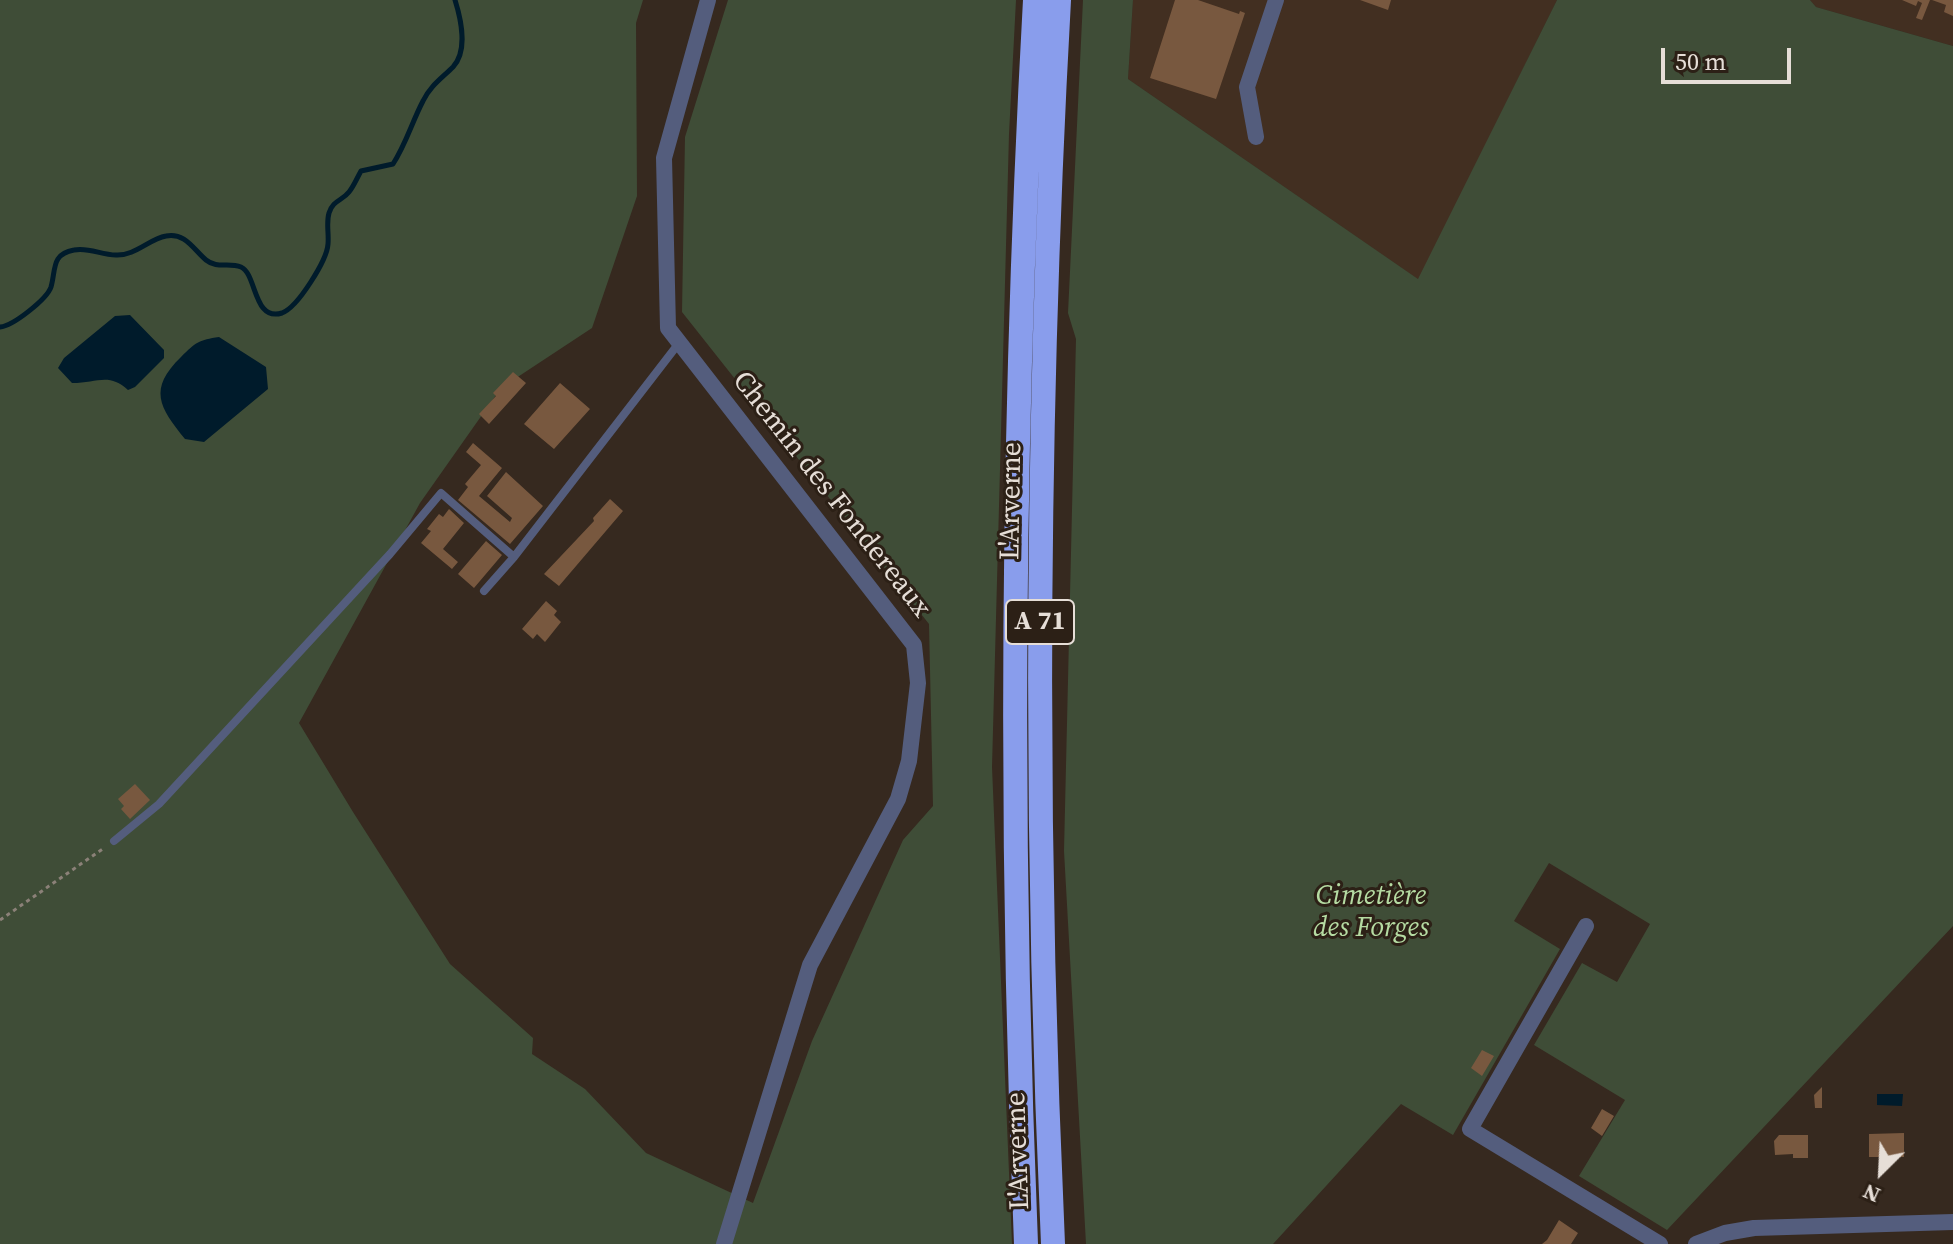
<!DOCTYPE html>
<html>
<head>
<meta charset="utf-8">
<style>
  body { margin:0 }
  #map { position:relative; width:1953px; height:1244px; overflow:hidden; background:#36291f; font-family:"Source Serif 4",serif }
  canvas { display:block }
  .north { position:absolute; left:1841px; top:1132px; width:80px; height:80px; -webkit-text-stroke:6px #2c2016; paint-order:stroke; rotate:204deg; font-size:22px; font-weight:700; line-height:32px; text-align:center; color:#e6ded7 }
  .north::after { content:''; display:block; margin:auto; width:28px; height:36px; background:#e6ded7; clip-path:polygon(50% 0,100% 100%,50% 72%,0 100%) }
  .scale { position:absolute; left:1661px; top:48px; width:130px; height:36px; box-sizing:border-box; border:4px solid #e6ded7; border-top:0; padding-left:10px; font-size:24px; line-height:28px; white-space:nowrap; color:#e6ded7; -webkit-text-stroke:6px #2c2016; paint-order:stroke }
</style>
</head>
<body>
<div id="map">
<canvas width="1953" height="1244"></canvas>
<div class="north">N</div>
<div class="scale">50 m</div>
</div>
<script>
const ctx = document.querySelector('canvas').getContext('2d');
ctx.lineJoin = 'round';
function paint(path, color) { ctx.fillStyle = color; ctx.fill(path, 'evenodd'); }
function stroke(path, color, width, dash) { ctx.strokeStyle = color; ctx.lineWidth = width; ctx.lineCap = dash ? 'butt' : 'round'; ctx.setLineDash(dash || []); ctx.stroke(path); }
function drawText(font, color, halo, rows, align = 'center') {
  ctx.font = font + ' "Source Serif 4",serif'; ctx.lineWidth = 6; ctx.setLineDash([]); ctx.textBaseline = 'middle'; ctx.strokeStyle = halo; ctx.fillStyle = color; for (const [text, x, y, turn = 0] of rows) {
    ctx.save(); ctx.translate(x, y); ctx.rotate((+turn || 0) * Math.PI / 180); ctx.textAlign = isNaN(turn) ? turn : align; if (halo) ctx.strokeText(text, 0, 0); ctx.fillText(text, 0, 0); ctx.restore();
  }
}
const built = new Path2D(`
  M1133 0H1557L1419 280 1128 79Z
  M1810 0H1953V46L1816 7Z`);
const green = new Path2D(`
  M0 0H643L636 23 637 196 592 328 501 388 420 503 299 723 353 812 450 964 533 1038 532 1054 585 1089 646 1153 753 1203 812 1041 903 840 933 806 929 624 682 312 685 137 728 0H1016L1009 134 992 767 1012 1244H0Z
  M1083 0H1133L1128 79 1418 279 1557 0H1810L1816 7 1953 46V926L1667 1230 1579 1176 1625 1100 1534 1045 1582 963 1617 982 1650 924 1549 863 1514 921 1560 949 1453 1135 1401 1104 1273 1244H1086L1064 851 1076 339 1068 313Z`);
const water = new Path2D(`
  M130 315 164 350V358L135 387 128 390C109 372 97 383 72 383L58 368 64 358 115 316Z
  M219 337 266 367 268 389 204 442 185 439C159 407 148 389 181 357 196 342 199 340 219 337Z
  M1877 1094H1903L1902 1106 1877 1105Z`);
const stream = new Path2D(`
  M0 327C13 326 47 299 51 287 56 270 51 254 74 250 89 247 101 255 116 255 135 256 149 239 166 236 185 232 194 250 206 260 217 269 229 262 241 267 257 274 253 322 282 313 298 307 327 260 328 244 329 233 326 223 329 213 333 200 342 201 349 192 354 186 357 178 361 171L393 164C406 144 412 122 423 101 430 86 442 78 453 67 468 51 461 19 455 0`);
const building = new Path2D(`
  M1175 0H1198L1239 14 1240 11 1245 13 1216 99 1150 78Z
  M1360 0H1391L1388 10Z
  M1902 0H1930L1922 20 1916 18 1922 3 1918 1 1916 6Z
  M1932 0H1953V16L1944 12 1946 5Z
  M513 372 526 383 489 424 479 414 496 396 493 393Z
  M560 383 590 409 554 449 524 424Z
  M473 443 502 468 479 496 510 522 512 518 487 496 506 472 543 506 510 544 458 500 468 487 465 484 481 465 466 452Z
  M610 499 623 511 559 586 544 574 594 521 593 518Z
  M449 509 464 523 443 549 458 562 452 569 421 543 431 531 427 529 439 514 443 517Z
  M486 541 502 555 474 588 458 574Z
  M546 601 557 611 554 615 561 622 545 642 537 634 533 639 522 629Z
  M135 784 150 800 130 819 121 809 124 806 118 799Z
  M1482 1050 1494 1056 1482 1076 1471 1068Z
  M1822 1087V1108H1815L1814 1095Z
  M1602 1109 1614 1116 1602 1136 1591 1128Z
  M1904 1133V1157H1869V1134Z
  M1779 1135H1808V1158H1793V1154L1775 1155 1774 1141Z
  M1559 1220 1578 1233 1571 1244H1542L1547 1240Z`);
const path = new Path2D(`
  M0 920 104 848`);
const lane = new Path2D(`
  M484 591 514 557 679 343
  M114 841 159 804 390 554 441 493 514 557`);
const street = new Path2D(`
  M708 0 664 158 668 328 914 645 918 683 909 761 898 799 810 965 724 1244
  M1256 137 1247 87 1276 0
  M1586 926 1470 1129 1660 1244
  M1696 1244 1725 1233 1754 1228 1953 1222`);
const highway = new Path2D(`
  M1026 1244C1009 830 1012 414 1035 0
  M1053 1244C1034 829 1036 414 1059 0`);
const shields = [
  [1040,622,68]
];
const shieldNames = [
  ["A 71",1040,622]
];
const streetNames = [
  ["Chemin des Fondereaux",831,495,52],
  ["L'Arverne",1012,501,-89],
  ["L'Arverne",1019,1151,-92]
];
const parkNames = [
  ["Cimetière",1371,897],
  ["des Forges",1371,929]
];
paint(built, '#422f21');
paint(green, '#3f4d37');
paint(water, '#001b2b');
stroke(stream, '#001b2b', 5);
paint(building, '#78583f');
stroke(path, '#8b8178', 3, [4, 4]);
stroke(lane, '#545d7d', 8);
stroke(street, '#545d7d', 16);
stroke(highway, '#899dec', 24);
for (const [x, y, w] of shields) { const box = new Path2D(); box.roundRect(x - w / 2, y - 22, w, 44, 6); ctx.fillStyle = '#2c2016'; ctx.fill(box); stroke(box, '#e6ded7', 2); }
drawText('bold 26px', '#e6ded7', null, shieldNames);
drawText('28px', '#e6ded7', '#2c2016', streetNames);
drawText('italic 28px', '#b5dba2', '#2c2016', parkNames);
</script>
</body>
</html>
